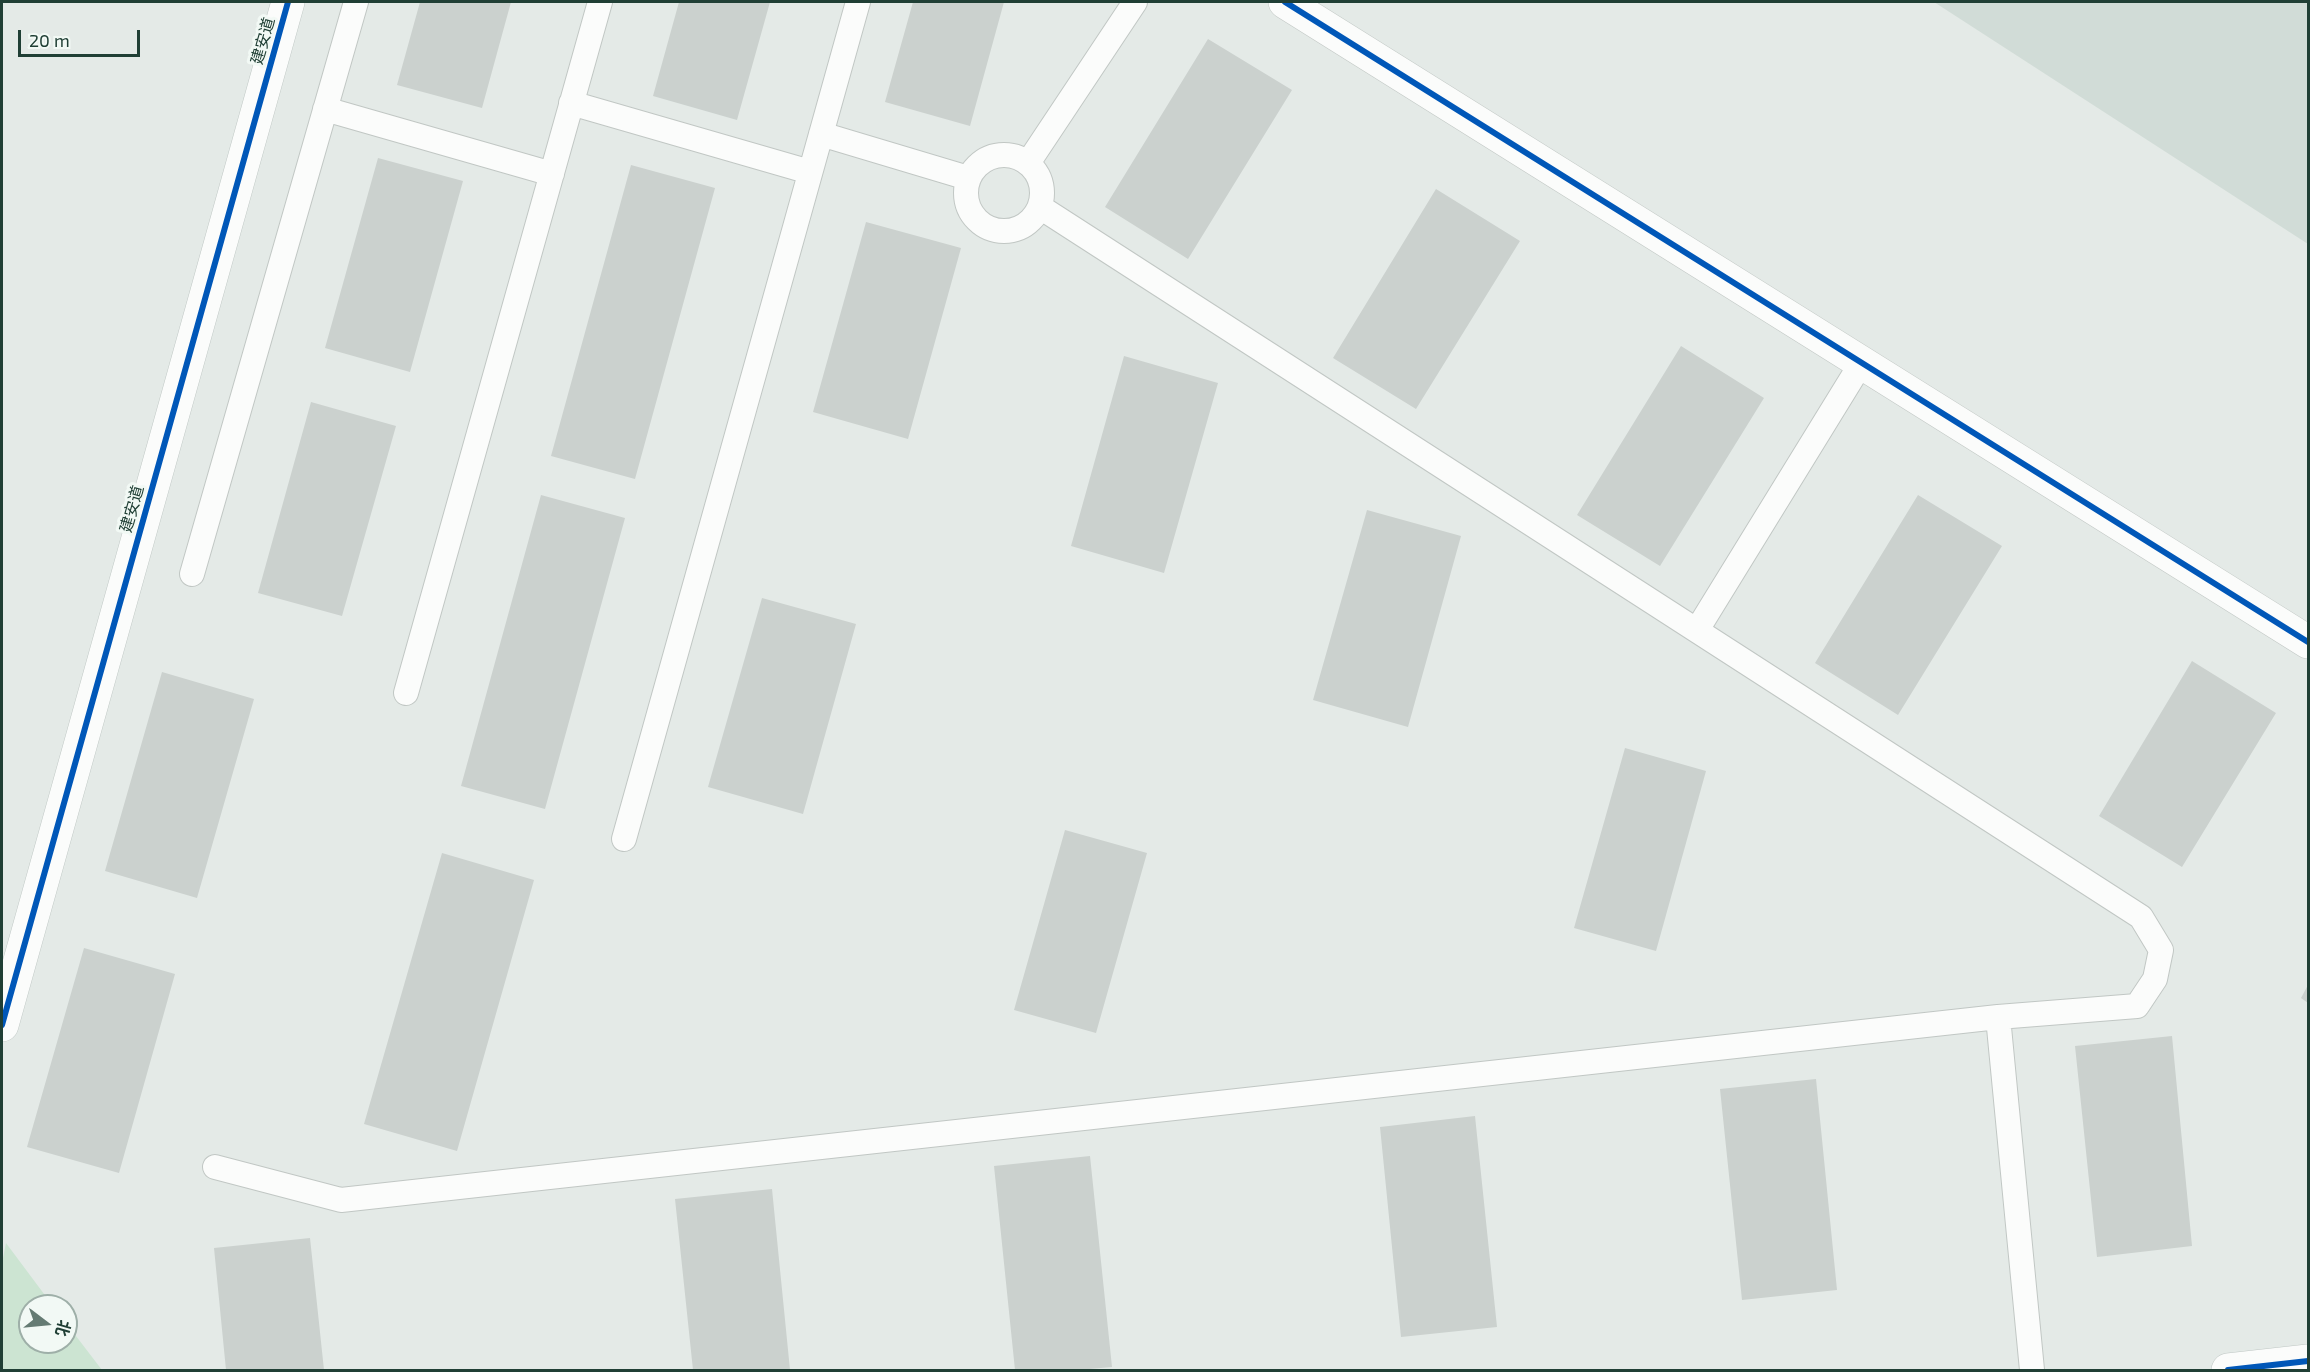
<!DOCTYPE html>
<html>
<head>
<meta charset="utf-8">
<style>
  body { margin:0 }
  #map { position:relative; width:2310px; height:1372px; overflow:hidden; background:#e4eae7; font-family:"Exo 2","Noto Sans SC",sans-serif }
  canvas { display:block }
  .frame { position:absolute; inset:0; border:3px solid #203f35; pointer-events:none }
  .north { position:absolute; left:18px; top:1294px; width:60px; height:60px; box-sizing:border-box; background:#f2f9f5; border:2px solid #9eafa8; border-radius:50%; rotate:106deg; font-size:16px; font-weight:700; line-height:24px; text-align:center; color:#203f35 }
  .north::after { content:''; display:block; margin:auto; width:21px; height:27px; background:#657b73; clip-path:polygon(50% 0,100% 100%,50% 72%,0 100%) }
  .scale { position:absolute; left:18px; top:30px; width:122px; height:27px; box-sizing:border-box; border:3px solid #203f35; border-top:0; padding-left:8px; font-size:18px; line-height:21px; white-space:nowrap; color:#203f35; -webkit-text-stroke:4px #f2f9f5; paint-order:stroke }
</style>
</head>
<body>
<div id="map">
<canvas width="2310" height="1372"></canvas>
<div class="frame"></div>
<div class="north">北</div>
<div class="scale">20 m</div>
</div>
<script>
const ctx = document.querySelector('canvas').getContext('2d');
ctx.lineJoin = 'round';
function paint(path, color) { ctx.fillStyle = color; ctx.fill(path, 'evenodd'); }
function stroke(path, color, width, dash) { ctx.strokeStyle = color; ctx.lineWidth = width; ctx.lineCap = dash ? 'butt' : 'round'; ctx.setLineDash(dash || []); ctx.stroke(path); }
function drawText(font, color, halo, rows, align = 'center') {
  ctx.font = font + ' "Exo 2","Noto Sans SC",sans-serif'; ctx.lineWidth = 6; ctx.setLineDash([]); ctx.textBaseline = 'middle'; ctx.strokeStyle = halo; ctx.fillStyle = color; for (const [text, x, y, turn = 0] of rows) {
    ctx.save(); ctx.translate(x, y); ctx.rotate((+turn || 0) * Math.PI / 180); ctx.textAlign = isNaN(turn) ? turn : align; if (halo) ctx.strokeText(text, 0, 0); ctx.fillText(text, 0, 0); ctx.restore();
  }
}
const built = new Path2D(`
  M1934 2H2308V244Z`);
const green = new Path2D(`
  M6 1243 53 1306H30V1342H66V1323L102 1370H2V1263Z`);
const building = new Path2D(`
  M420 2H511L482 108 397 85Z
  M679 2H770L737 120 653 96Z
  M913 2H1004L970 126 885 102Z
  M1208 39 1292 90 1188 259 1105 207Z
  M378 158 463 181 410 372 325 348Z
  M631 165 715 188 635 479 551 456Z
  M1436 189 1520 241 1416 409 1333 358Z
  M866 222 961 248 908 439 813 412Z
  M1681 346 1764 398 1660 566 1577 515Z
  M1124 356 1218 383 1164 573 1071 546Z
  M311 402 396 426 342 616 258 593Z
  M541 495 625 518 545 809 461 786Z
  M1918 495 2002 546 1898 715 1815 663Z
  M1367 510 1461 536 1408 727 1313 700Z
  M762 598 856 624 803 814 708 787Z
  M2192 661 2276 713 2182 867 2099 816Z
  M162 672 254 699 197 898 105 871Z
  M1625 748 1706 771 1656 951 1574 928Z
  M1065 830 1147 853 1096 1033 1014 1010Z
  M442 853 534 880 457 1151 364 1124Z
  M84 948 175 974 119 1173 27 1147Z
  M2308 985V1003L2301 998Z
  M2172 1036 2192 1246 2097 1257 2075 1046Z
  M1816 1079 1837 1290 1742 1300 1720 1089Z
  M1475 1116 1497 1327 1401 1337 1380 1127Z
  M1090 1156 1112 1367 1078 1370H1015L994 1166Z
  M772 1189 790 1370H693L675 1199Z
  M310 1238 324 1370H226L214 1248Z`);
const lane = new Path2D(`
  M571 103 810 172
  M325 109 552 174
  M821 134 968 178
  M966 193a38 38 0 1 1 76 0a38 38 0 1 1-76 0Z
  M1028 163 1135 2
  M192 574 356 2
  M1697 630 1862 362
  M406 693 600 2
  M624 839 858 2
  M1998 1017 2032 1370
  M215 1167 341 1200 1998 1017 2137 1006 2155 979 2161 950 2141 917 1040 207`);
const street = new Path2D(`
  M1285 2 2308 642`);
const secondary = new Path2D(`
  M2 1025 288 2
  M2228 1370 2308 1361`);
const cycleway = new Path2D(`
  M1285 2 2308 642
  M2 1025 288 2
  M2228 1370 2308 1361`);
const streetNames = [
  ["建安道",263,41,-74],
  ["建安道",132,509,-74]
];
paint(built, '#d1dcd7');
paint(green, '#cce4d2');
paint(building, '#cbd1ce');
stroke(lane, '#c1c7c4', 26);
stroke(street, '#c1c7c4', 34);
stroke(secondary, '#bfc7c4', 34);
stroke(lane, '#fbfcfb', 24);
stroke(street, '#fbfcfb', 33);
stroke(secondary, '#fbfcfb', 33);
stroke(cycleway, '#0057b8', 6);
drawText('16px', '#203f35', '#f2f9f5', streetNames);
</script>
</body>
</html>
